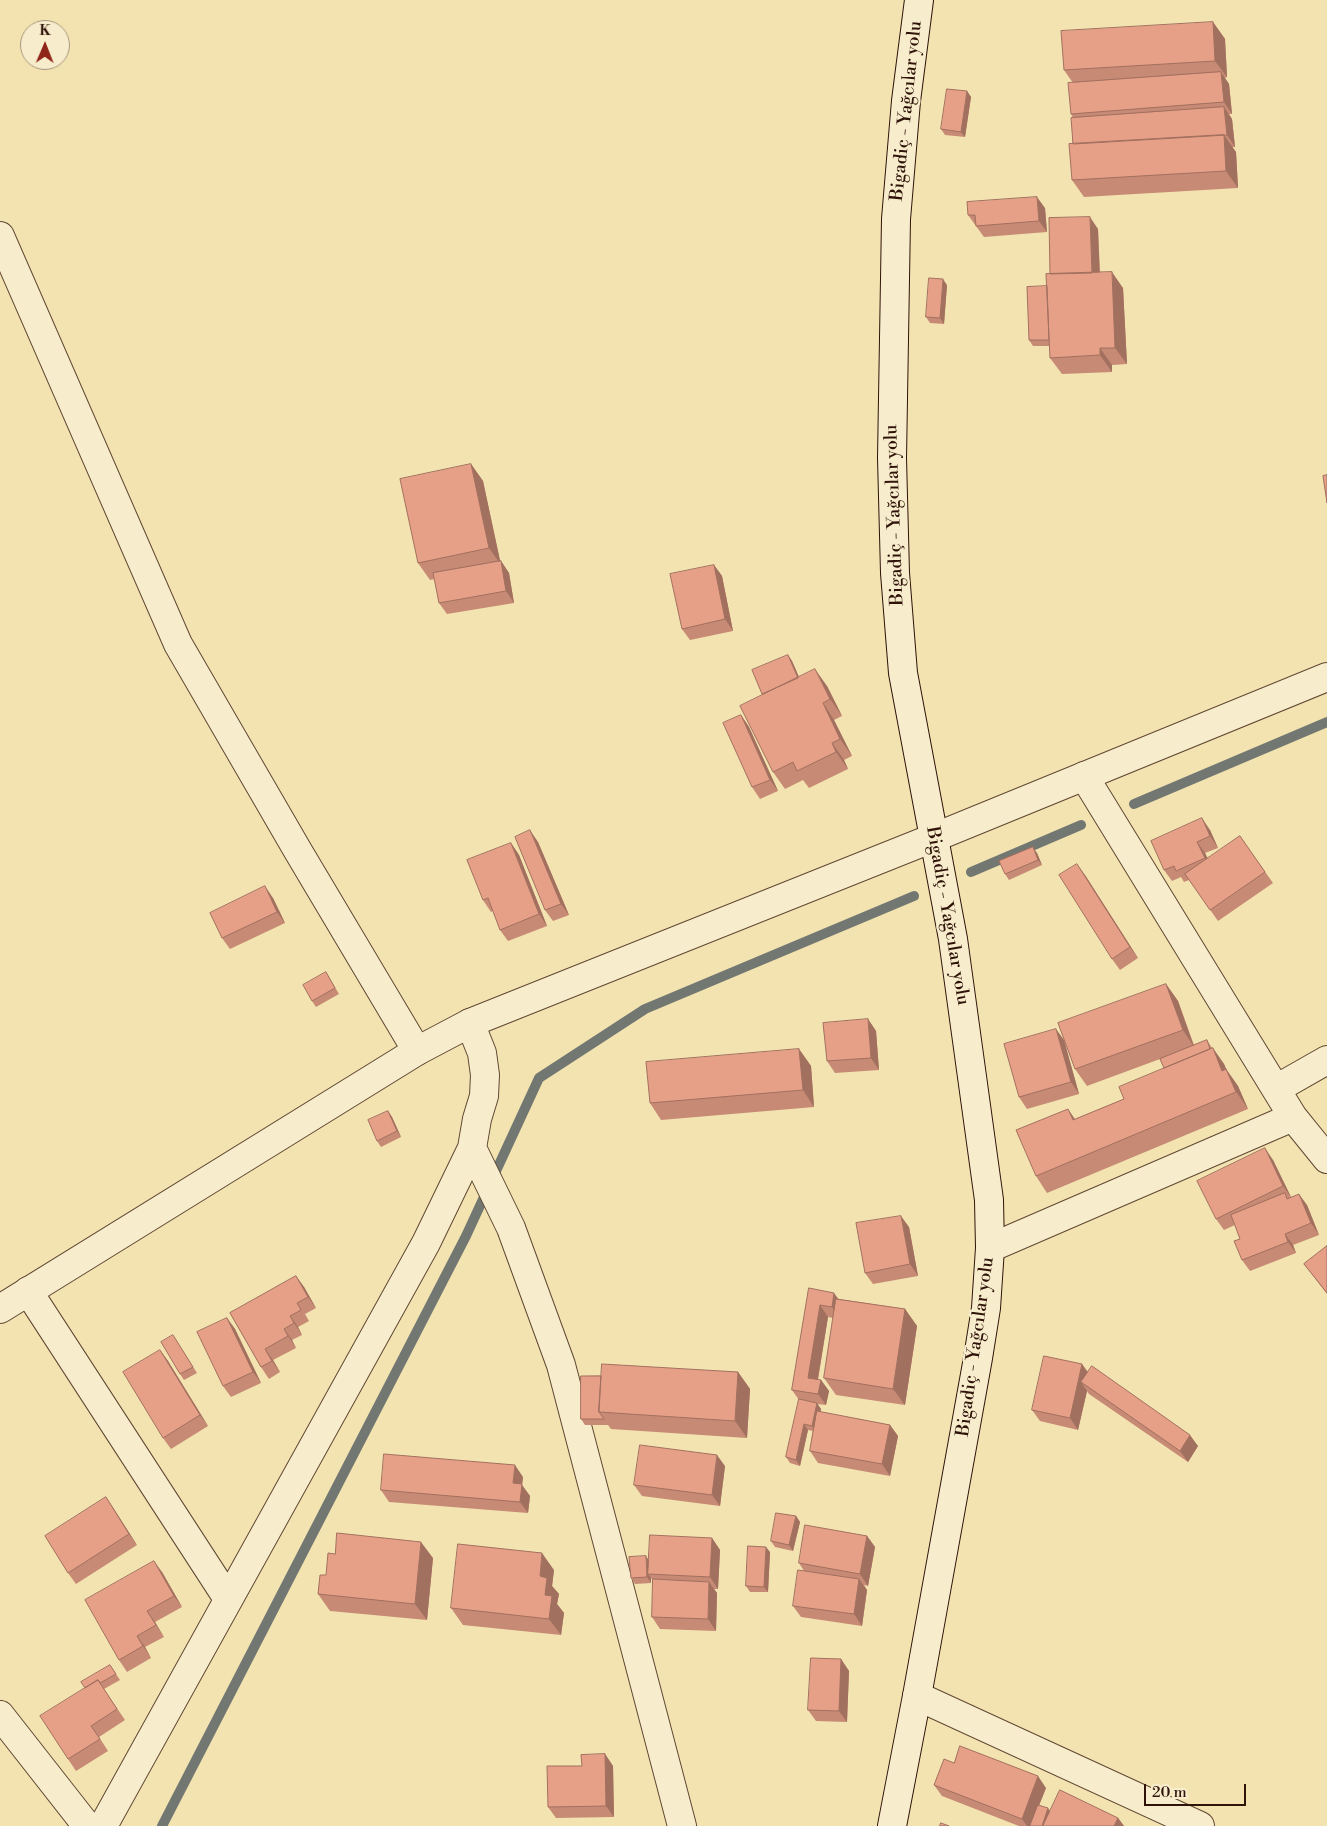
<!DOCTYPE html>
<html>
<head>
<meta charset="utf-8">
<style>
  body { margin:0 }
  #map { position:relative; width:1327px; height:1826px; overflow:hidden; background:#f3e3b1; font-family:"Libre Bodoni",serif }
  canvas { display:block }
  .north { position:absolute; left:20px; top:20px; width:50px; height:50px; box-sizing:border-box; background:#f7edcc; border:1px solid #a7967e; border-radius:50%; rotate:1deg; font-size:14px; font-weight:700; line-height:20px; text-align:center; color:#2f1309 }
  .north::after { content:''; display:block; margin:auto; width:18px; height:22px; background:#8f2418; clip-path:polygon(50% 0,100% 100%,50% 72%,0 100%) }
  .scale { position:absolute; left:1144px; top:1784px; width:102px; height:22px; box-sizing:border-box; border:2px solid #2f1309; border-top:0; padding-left:6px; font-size:15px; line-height:18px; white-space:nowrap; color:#2f1309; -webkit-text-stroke:4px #f7edcc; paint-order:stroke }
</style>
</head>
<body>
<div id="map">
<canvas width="1327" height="1826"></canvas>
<div class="north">K</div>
<div class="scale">20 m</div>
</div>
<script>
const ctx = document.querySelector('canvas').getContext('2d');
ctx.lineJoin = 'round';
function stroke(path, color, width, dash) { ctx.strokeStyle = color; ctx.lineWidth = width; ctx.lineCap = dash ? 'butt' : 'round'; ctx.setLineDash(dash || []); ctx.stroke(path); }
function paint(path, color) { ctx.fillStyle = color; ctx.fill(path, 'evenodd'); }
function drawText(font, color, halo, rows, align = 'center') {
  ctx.font = font + ' "Libre Bodoni",serif'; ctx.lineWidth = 4.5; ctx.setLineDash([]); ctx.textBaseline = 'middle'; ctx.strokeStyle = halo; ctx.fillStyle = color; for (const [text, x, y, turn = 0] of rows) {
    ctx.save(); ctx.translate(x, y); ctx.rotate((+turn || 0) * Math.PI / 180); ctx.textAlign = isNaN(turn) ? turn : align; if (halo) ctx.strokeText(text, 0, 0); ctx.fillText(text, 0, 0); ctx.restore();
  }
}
const stream = new Path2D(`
  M1134 804 1327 722
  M971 872 1081 825
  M162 1826 466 1236 539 1078 645 1009 914 896`);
const minor = new Path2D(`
  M0 236 178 644 298 851 417 1051
  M1084 776 1293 1117 1327 1159
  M1276 1089 1327 1060
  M472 1148 511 1228 561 1365 682 1826
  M990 1248 1293 1117
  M28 1291 228 1599
  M917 1696 1200 1826
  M0 1715 87 1826
  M103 1826 426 1243 472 1148 477 1119 484 1096 485 1075 482 1053 470 1023`);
const tertiary = new Path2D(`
  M0 1309 417 1051 470 1023 933 838 1327 677`);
const secondary = new Path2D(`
  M892 1826 917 1696 978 1358 986 1308 990 1248 989 1200 953 939 903 673 895 573 892 458 896 219 906 101 919 0`);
const wall = new Path2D(`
  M1213 22 1225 39 1227 77 1225 78 1229 84 1232 114H1229L1232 119 1235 147H1232L1236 152 1238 188 1084 197 1072 180 1073 118 1071 114 1073 83 1064 70Z
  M967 91 971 97 965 137 945 135 941 129Z
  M1045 208 1047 232 984 237 968 215Z
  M1098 229 1100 272 1123 288 1127 364 1112 365V372L1062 374 1050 358V346H1033L1029 340 1051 274Z
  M947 285 944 324 930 323 926 317Z
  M471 464 483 481 500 561H501L509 573 514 603 447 614 439 603 435 579 430 580 418 563Z
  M714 565 722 576 733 631 690 640 682 629Z
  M788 655 792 661 799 677 827 686 842 716 834 720 852 756 844 760 848 769 809 788 803 780 785 789 773 772 763 695 762 694Z
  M741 715 749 727 778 791 760 799 752 787Z
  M1210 830 1218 848 1205 853 1208 859 1240 836 1273 883 1218 921 1189 880 1184 882 1181 877 1172 881 1164 870Z
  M538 842 569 915 553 921 545 910Z
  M511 843 519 855 547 926 508 941 500 930 493 911 491 912 483 900Z
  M1037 853 1042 865 1009 880 1005 874Z
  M1085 875 1138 958 1120 970 1112 959Z
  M273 898 285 923 230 949 222 938Z
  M326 972 339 994 316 1007 312 1001Z
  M1166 984 1178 1001 1194 1045 1207 1040 1212 1048 1224 1064 1226 1069 1238 1086 1248 1109 1047 1193 1036 1176 1075 1119 1124 1099 1164 1068 1160 1059 1087 1086 1075 1069Z
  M868 1019 876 1031 879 1070 835 1073 827 1061Z
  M1064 1040 1079 1094 1027 1109 1019 1097Z
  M799 1049 811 1066 814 1107 661 1120 650 1103Z
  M388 1111 392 1117 401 1137 381 1147 377 1141Z
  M1273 1160 1291 1197 1307 1205 1319 1235 1293 1245 1296 1253 1250 1271 1242 1260 1240 1239 1235 1225 1224 1230 1216 1219Z
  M909 1227 918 1276 873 1284 865 1273Z
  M1327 1246V1294L1304 1264Z
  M296 1276 304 1287 316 1308 305 1314 309 1321 298 1327 302 1335 292 1340 296 1348 273 1360 280 1372 269 1379 261 1367 230 1313Z
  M809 1288 839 1299 905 1309 917 1326 905 1405 836 1395 824 1378 833 1318 828 1317 818 1380H821L829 1391 826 1405 817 1404 821 1409 820 1412 890 1425 898 1436 890 1476 818 1463 810 1451 813 1431 808 1430 800 1466 790 1463 786 1457 799 1400 792 1390Z
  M227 1318 235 1329 261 1383 231 1397 223 1386Z
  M173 1335 197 1373 184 1380 180 1374Z
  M160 1350 168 1361 208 1426 171 1449 163 1438Z
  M1082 1364 1088 1372 1198 1446 1188 1462 1089 1394 1087 1391 1078 1430 1040 1421 1032 1410Z
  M738 1372 750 1389 747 1438 611 1429 608 1425H585L581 1419V1376Z
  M725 1466 720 1506 642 1496 634 1485Z
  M523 1477 522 1485 530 1496 528 1513 389 1502 381 1490Z
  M106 1497 137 1545 76 1584 68 1573Z
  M796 1516 800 1522 793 1551 775 1547 771 1541Z
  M867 1536 875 1547 868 1586 864 1585 867 1590 862 1626 801 1617 793 1606 804 1571 799 1563Z
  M712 1538 720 1550 718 1589H714L717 1593 716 1631 660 1629 652 1617 653 1581 651 1578V1583L635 1584 631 1578Z
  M770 1552 768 1592H750L746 1586Z
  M433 1558 427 1620 330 1611 318 1594 326 1575Z
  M554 1570 552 1586 559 1594 557 1604 564 1613 561 1635 463 1625 451 1608Z
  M162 1572 182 1607 155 1622 164 1637 145 1647 151 1658 127 1672 119 1660Z
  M841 1659 849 1671 847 1722 816 1721 808 1710Z
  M110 1665 120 1680 104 1689 125 1720 99 1737 108 1751 76 1771 68 1759 85 1688Z
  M605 1754 613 1766 614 1817 556 1818 548 1807 582 1766Z
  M954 1763 1046 1788 1039 1805 1050 1811 1118 1818 1124 1826H1019L942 1796 934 1785Z`);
const shadedWall = new Path2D(`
  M1213 22 1225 39 1227 77 1215 61Z
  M1221 72 1229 84 1232 114 1224 102Z
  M967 91 971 97 965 137 961 132Z
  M1224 107 1232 119 1235 147 1227 135Z
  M1224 135 1236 152 1238 188 1226 171Z
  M1037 197 1045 208 1047 232 1039 221Z
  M1090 217 1098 229 1100 284 1092 273Z
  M1112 272 1123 288 1127 364 1115 348Z
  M943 279 947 285 944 324 940 318Z
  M1100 348 1112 365V372L1100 355Z
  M471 464 483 481 501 565 489 548Z
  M501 561 509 573 514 603 506 591Z
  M714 565 722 576 733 631 725 619Z
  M788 655 792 661 802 684 798 678Z
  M815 669 827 686 842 716 830 699Z
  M823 703 834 720 852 756 840 739Z
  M741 715 749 727 778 791 770 780Z
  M832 743 844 760 848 769 836 752Z
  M1202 818 1210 830 1218 848 1210 836Z
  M530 830 538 842 569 915 561 904Z
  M1197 842 1205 853 1213 870 1205 858Z
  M511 843 519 855 547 926 539 914Z
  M1033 847 1037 853 1042 865 1038 860Z
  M1077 864 1085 875 1138 958 1130 947Z
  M265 886 273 898 285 923 277 912Z
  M1166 984 1178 1001 1194 1047 1183 1030Z
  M868 1019 876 1031 879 1070 871 1058Z
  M1056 1029 1064 1040 1079 1094 1071 1082Z
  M1213 1048 1224 1064 1229 1075 1226 1069 1238 1086 1248 1109 1222 1071Z
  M799 1049 811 1066 814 1107 803 1090Z
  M1068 1109 1079 1125 1073 1120Z
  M388 1111 392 1117 401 1137 397 1131Z
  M1265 1148 1273 1160 1291 1197 1283 1186Z
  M1299 1194 1307 1205 1319 1235 1311 1223Z
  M901 1216 909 1227 918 1276 910 1264Z
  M1285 1234 1293 1245 1296 1253 1288 1242Z
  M296 1276 304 1287 316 1308 308 1297Z
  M834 1293 842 1304 840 1319 832 1307Z
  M820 1305 828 1317 816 1390 808 1378Z
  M905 1309 917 1326 905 1405 893 1389Z
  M290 1316 298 1327 302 1335 294 1323Z
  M227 1318 235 1329 261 1383 253 1372Z
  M284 1329 292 1340 296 1348 288 1336Z
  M265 1349 273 1360 280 1372 272 1361Z
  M160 1350 168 1361 208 1426 200 1415Z
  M1082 1364 1090 1376 1081 1382 1087 1391 1078 1430 1070 1418Z
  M738 1372 750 1389 747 1438 735 1421Z
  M821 1380 829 1391 826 1405 818 1394Z
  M817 1403 821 1409 816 1432 812 1426Z
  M804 1424 808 1430 800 1466 796 1460Z
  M890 1425 898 1436 890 1476 882 1464Z
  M1190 1435 1198 1446 1188 1462 1180 1451Z
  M717 1455 725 1466 720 1506 712 1495Z
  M515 1465 523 1477 522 1485 530 1496 528 1513 520 1502 513 1483Z
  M106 1497 114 1509 137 1545 129 1534Z
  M796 1516 800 1522 793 1551 789 1545Z
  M867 1536 875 1547 868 1586 860 1574Z
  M712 1538 720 1550 718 1589 710 1577Z
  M421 1542 433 1558 427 1620 415 1604Z
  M766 1547 770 1552 768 1592 764 1587Z
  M542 1553 554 1570 552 1586 559 1594 557 1604 564 1613 561 1635 549 1619 540 1576Z
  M646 1556 650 1562 648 1574 651 1578V1583L647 1577Z
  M154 1561 162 1572 182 1607 174 1596Z
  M859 1579 867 1590 862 1626 854 1614Z
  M709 1582 717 1593 716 1631 708 1619Z
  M147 1611 155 1622 164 1637 156 1625Z
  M137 1636 145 1647 151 1658 143 1646Z
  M841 1659 849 1671 847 1722 839 1711Z
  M605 1754 613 1766 614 1817 606 1806Z
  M1038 1776 1046 1788 1031 1826H1027L1022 1819Z
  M1048 1808 1052 1814 1048 1826H1042Z
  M1118 1818 1124 1826H1114Z`);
const building = new Path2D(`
  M1213 22 1215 61 1064 70 1061 31Z
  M1221 72 1224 102 1071 114 1068 83Z
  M947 89 967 91 961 132 941 129Z
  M1224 107 1227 135 1073 144 1071 118Z
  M1224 135 1226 171 1072 180 1069 144Z
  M1037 197 1039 221 976 226 975 215H968L967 202Z
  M1090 217 1092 273 1050 274 1049 218Z
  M1112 272 1115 348H1100V355L1050 358 1046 274Z
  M929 278 943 279 940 318 926 317Z
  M1047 286 1049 340H1029L1027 287Z
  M471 464 489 548 418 563 400 479Z
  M1327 475V503L1323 476Z
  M501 561 506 591 439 603 433 573Z
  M714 565 725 619 682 629 670 574Z
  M788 655 798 678 762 694 752 670Z
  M815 669 830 699 823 703 840 739 832 743 836 752 797 771 793 762 773 772 740 706Z
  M741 715 770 780 752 787 723 723Z
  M1202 818 1210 836 1197 842 1205 858 1176 871 1174 866 1164 870 1151 841Z
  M530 830 561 904 545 910 515 837Z
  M1240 836 1265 872 1210 910 1185 874Z
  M511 843 539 914 500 930 488 898 483 900 467 860Z
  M1033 847 1038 860 1005 874 999 861Z
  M1077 864 1130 947 1112 959 1059 875Z
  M265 886 277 912 222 938 210 913Z
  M326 972 335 988 312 1001 303 985Z
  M1166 984 1183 1030 1075 1069 1058 1023Z
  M868 1019 871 1058 827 1061 823 1023Z
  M1056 1029 1071 1082 1019 1097 1004 1044Z
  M1207 1040 1210 1049 1164 1068 1160 1059Z
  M1213 1048 1222 1071 1226 1069 1236 1092 1036 1176 1016 1130 1068 1109 1073 1120 1124 1099 1119 1087Z
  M799 1049 803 1090 650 1103 646 1062Z
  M388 1111 397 1131 377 1141 368 1120Z
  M1265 1148 1283 1186 1216 1219 1197 1181Z
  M1285 1193 1287 1199 1299 1194 1311 1223 1285 1234 1288 1242 1242 1260 1234 1241 1240 1239 1231 1215Z
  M901 1216 910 1264 865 1273 856 1223Z
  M1327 1246V1293L1304 1264Z
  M296 1276 308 1297 297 1303 301 1310 290 1316 294 1323 284 1329 288 1336 265 1349 272 1361 261 1367 230 1313Z
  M809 1288 834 1293 832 1307 820 1305 808 1378 821 1380 818 1394 792 1390Z
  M836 1299 905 1309 893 1389 824 1378Z
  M227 1318 253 1372 223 1386 197 1332Z
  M173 1335 193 1367 180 1374 161 1342Z
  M160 1350 200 1415 163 1438 123 1372Z
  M1044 1356 1082 1364 1070 1418 1032 1410Z
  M602 1364 738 1372 735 1421 599 1412Z
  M1092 1366 1190 1435 1180 1451 1081 1382Z
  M581 1376H601L599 1412 604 1419H581Z
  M799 1399 817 1403 812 1426 804 1424 796 1460 786 1457Z
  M817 1411 890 1425 882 1464 810 1451Z
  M640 1445 717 1455 712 1495 634 1485Z
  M384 1454 515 1465 513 1483 522 1484 520 1502 381 1490Z
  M106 1497 129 1534 68 1573 45 1536Z
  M776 1513 796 1516 789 1545 771 1541Z
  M805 1525 867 1536 860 1574 799 1563Z
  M337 1533 421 1542 415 1604 318 1594 320 1575H326L328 1553 335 1554Z
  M650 1535 712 1538 710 1577 648 1574Z
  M458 1544 542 1553 540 1576 547 1578 545 1595 552 1596 549 1619 451 1608Z
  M748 1546 766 1547 764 1587 746 1586Z
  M646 1556 647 1577 631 1578 629 1557Z
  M154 1561 174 1596 147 1611 156 1625 137 1636 143 1646 119 1660 85 1600Z
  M798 1570 859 1579 854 1614 793 1606Z
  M653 1579 709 1582 708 1619 652 1617Z
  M811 1658 841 1659 839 1711 808 1710Z
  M110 1665 116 1674 100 1683 98 1680 85 1688 81 1682Z
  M98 1680 117 1709 91 1726 100 1739 68 1759 40 1716Z
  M960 1746 1038 1776 1022 1819 934 1785 944 1759 954 1763Z
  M605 1754 606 1806 548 1807 547 1766H582L581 1755Z
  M1060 1790 1118 1818 1114 1826H1043Z
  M1038 1805 1048 1808 1042 1826H1030Z
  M941 1823 949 1826H940Z`);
const streetNames = [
  ["Bigadiç - Yağcılar yolu",907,111,-84],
  ["Bigadiç - Yağcılar yolu",895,515,-92],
  ["Bigadiç - Yağcılar yolu",947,916,80],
  ["Bigadiç - Yağcılar yolu",976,1347,-82]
];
stroke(stream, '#727871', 10);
stroke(minor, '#604733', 30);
stroke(tertiary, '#604733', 30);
stroke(secondary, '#2f1309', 30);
stroke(minor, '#f7edcc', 28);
stroke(tertiary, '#f7edcc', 28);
stroke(secondary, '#f7edcc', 28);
paint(wall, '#c78a75');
paint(shadedWall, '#a2705f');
paint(building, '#e7a088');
stroke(building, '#a2705f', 1);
drawText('18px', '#2f1309', '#f7edcc', streetNames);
</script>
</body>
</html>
